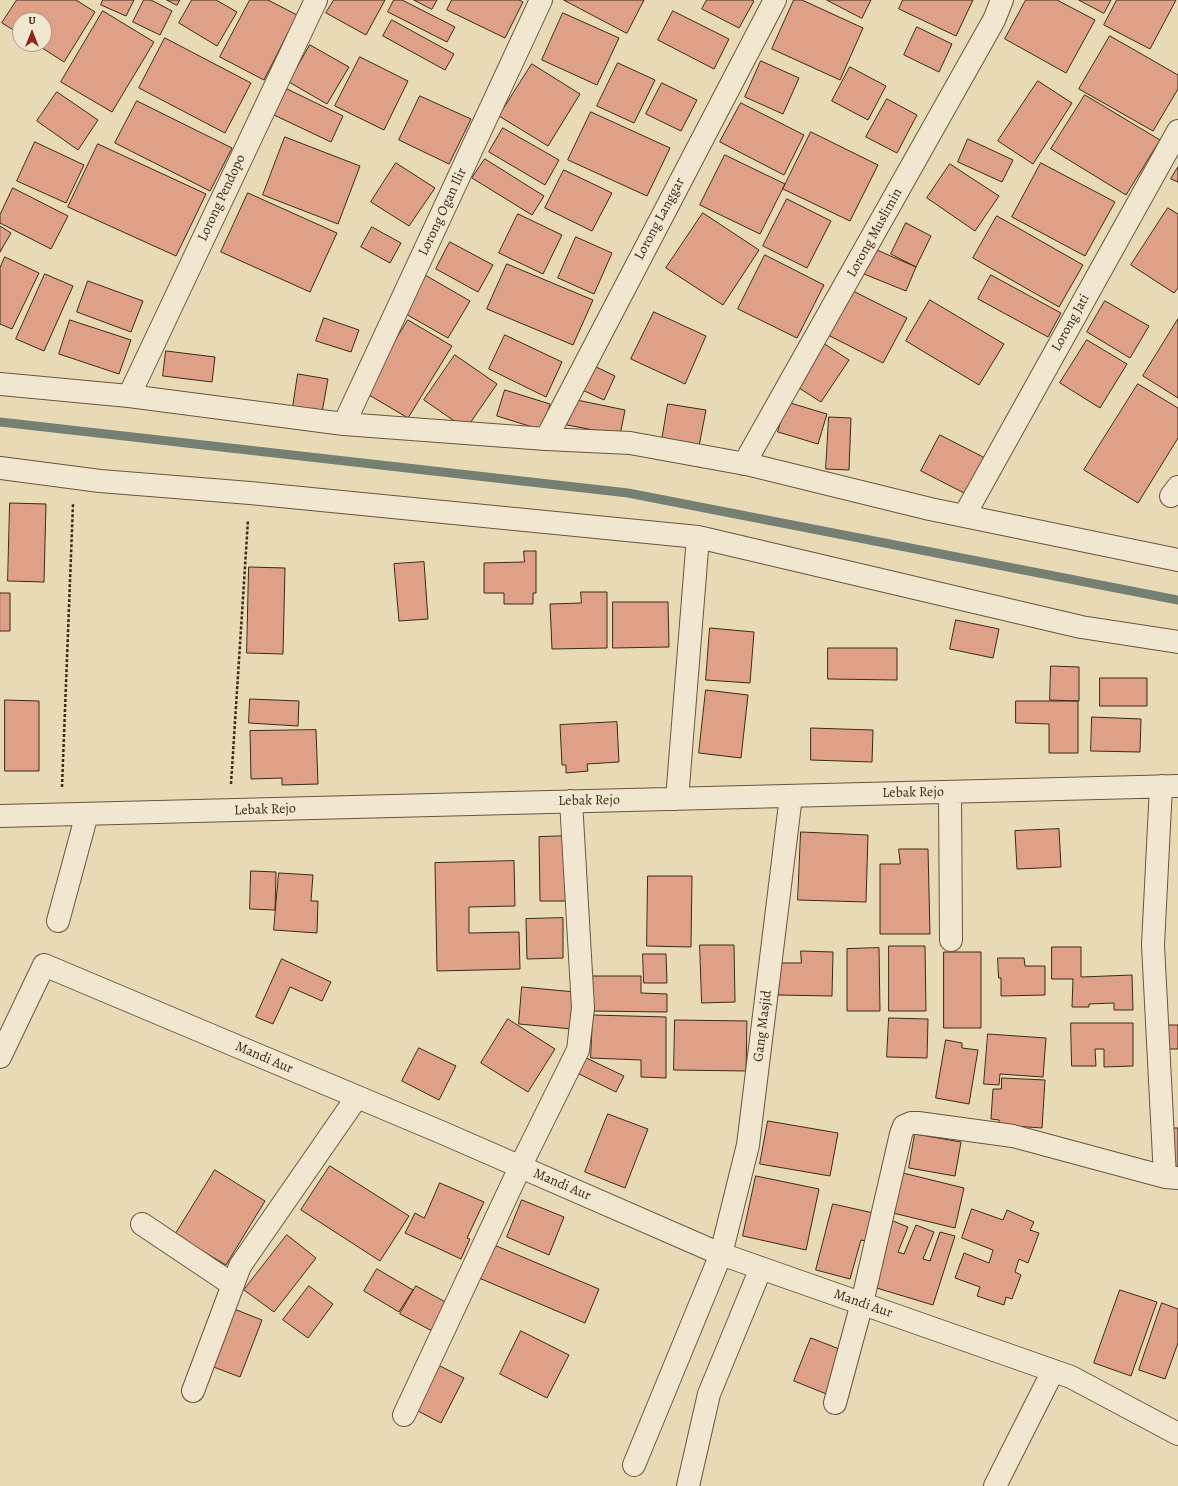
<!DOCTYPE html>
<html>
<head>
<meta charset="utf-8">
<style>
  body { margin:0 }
  #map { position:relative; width:1178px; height:1486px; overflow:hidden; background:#e9dab6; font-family:Alegreya,serif }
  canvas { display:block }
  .north { position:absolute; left:12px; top:12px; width:40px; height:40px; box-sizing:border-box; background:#f1e7d0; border:1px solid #a99b85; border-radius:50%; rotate:0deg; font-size:11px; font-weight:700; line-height:16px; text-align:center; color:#3d2a15 }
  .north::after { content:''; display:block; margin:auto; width:14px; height:18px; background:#8f2418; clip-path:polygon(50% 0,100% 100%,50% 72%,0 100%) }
</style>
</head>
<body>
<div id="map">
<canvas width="1178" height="1486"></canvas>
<div class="north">U</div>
</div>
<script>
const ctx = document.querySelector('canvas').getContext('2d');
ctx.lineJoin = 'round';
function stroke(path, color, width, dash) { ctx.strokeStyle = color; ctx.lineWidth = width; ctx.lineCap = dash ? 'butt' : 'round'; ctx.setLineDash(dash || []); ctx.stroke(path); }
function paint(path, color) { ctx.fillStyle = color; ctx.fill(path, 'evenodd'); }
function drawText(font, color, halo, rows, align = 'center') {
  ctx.font = font + ' Alegreya,serif'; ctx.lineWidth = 3.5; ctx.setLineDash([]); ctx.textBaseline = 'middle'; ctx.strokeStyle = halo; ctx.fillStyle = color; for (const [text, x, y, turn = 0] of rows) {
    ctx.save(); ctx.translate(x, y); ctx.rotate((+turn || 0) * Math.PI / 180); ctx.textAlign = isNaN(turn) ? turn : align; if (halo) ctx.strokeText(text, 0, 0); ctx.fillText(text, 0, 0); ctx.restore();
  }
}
const stream = new Path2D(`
  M0 422 628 493 1178 600`);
const building = new Path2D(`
  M17 0H76L95 12 64 62 36 44H44V20H20V34L2 23Z
  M103 0H134L126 16 101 5Z
  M144 0H151L172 11 160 35 133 22Z
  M167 0H180L177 5Z
  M192 0H216L237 12 217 46 179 23Z
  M250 0H268L297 15 264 80 220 57Z
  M334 0H385L366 35 326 13Z
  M394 0H402L455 27 447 42 388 12Z
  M414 0H437L432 9Z
  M452 0H519L523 2 505 38 447 10Z
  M564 0H644L627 33Z
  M707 0H752L754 1 739 28 702 9Z
  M794 0H802L863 28 840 80 772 49Z
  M827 0H871L862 18Z
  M903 0H973L956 36 899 9Z
  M1026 0H1057L1095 20 1066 73 1005 39Z
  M1079 0H1111L1104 13Z
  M1117 0H1176L1150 49 1104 25Z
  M103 11 154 42 112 112 61 82Z
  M673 11 729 39 714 69 658 40Z
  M563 13 619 38 597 85 542 60Z
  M392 20 454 54 445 70 383 36Z
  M917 27 952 44 939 72 904 55Z
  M1110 36 1178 75V89L1153 131 1079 89Z
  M165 38 251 83 225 133 139 88Z
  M310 45 349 67 327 104 289 82Z
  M360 57 408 81 384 130 335 106Z
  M761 61 799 78 783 114 745 97Z
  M618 63 655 80 634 123 597 106Z
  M532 64 580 94 548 146 499 116Z
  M850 67 886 86 868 120 832 101Z
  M1038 81 1072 103 1033 164 998 141Z
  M662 83 697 100 681 131 646 114Z
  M287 89 343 116 331 142 274 115Z
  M57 92 98 120 78 150 37 121Z
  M1085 95 1160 140 1126 195 1051 149Z
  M420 96 471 119 449 164 399 140Z
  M887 99 917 115 897 153 866 137Z
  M137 101 232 148 210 191 115 143Z
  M741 103 804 135 784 175 720 142Z
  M591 112 670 148 647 196 568 160Z
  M503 128 559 160 545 185 489 152Z
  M811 132 878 165 850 221 783 189Z
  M285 137 360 166 338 224 263 195Z
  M968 139 1013 160 1002 182 958 162Z
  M35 142 84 165 66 203 17 181Z
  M98 144 206 194 176 256 68 207Z
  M725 155 785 184 760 234 700 205Z
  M485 159 544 196 532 215 472 178Z
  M396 163 435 188 409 226 371 202Z
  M1041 163 1115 202 1085 256 1012 217Z
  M950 164 999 196 975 231 927 198Z
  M1178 167V182L1171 179Z
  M564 170 612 193 592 231 545 208Z
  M13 188 68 216 51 249 0 223V215Z
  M248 193 337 233 310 292 221 252Z
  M787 199 831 221 807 268 763 246Z
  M1168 208 1178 214V288L1174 293 1131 265Z
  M703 213 759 250 723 305 666 268Z
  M518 214 562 235 543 274 499 253Z
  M997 216 1083 265 1059 307 973 258Z
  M906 223 931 236 916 267 891 254Z
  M0 226 11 233 0 252Z
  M372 227 401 243 390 263 361 247Z
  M576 237 612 253 594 294 558 278Z
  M450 242 493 265 478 292 436 269Z
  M870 247 916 267 906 291 859 272Z
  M765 255 824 285 797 338 738 309Z
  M5 257 39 273 12 329 0 324V268Z
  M507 264 593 300 573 345 487 309Z
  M45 274 73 286 44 351 16 339Z
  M425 275 470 301 448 338 404 313Z
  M991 275 1061 313 1048 337 978 299Z
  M88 281 143 301 131 332 77 312Z
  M849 289 907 318 883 363 826 334Z
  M930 300 1004 344 979 385 906 341Z
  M1105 301 1149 326 1130 358 1087 332Z
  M654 312 706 336 685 384 631 359Z
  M324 318 359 330 351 352 316 341Z
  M1178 319V398L1143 376Z
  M70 320 131 340 119 374 59 354Z
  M408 320 452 346 408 418 364 392Z
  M505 335 562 362 546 397 489 369Z
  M1087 340 1127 364 1100 408 1060 383Z
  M823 343 849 360 821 402 796 386Z
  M166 351 215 357 212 382 163 376Z
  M455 355 497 384 466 429 424 400Z
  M590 364 615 376 604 400 578 388Z
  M298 374 328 379 322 412 293 407Z
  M1138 384 1178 408V438L1138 503 1084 470Z
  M505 390 550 404 542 430 497 416Z
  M572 399 625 410 620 435 567 425Z
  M787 402 827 414 818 444 778 432Z
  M668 404 706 410 699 446 662 440Z
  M829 417 851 418 849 470 826 469Z
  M940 435 989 460 970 496 921 471Z
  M10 503 46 504 44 582 8 581Z
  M524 551H536V593H533V604H504V593H484V563L524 562Z
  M424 562 428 619 399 621 394 564Z
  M249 567 285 568 283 654 247 653Z
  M581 592H607V648L552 649 550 604 581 603Z
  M0 593H10V631H0Z
  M613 602H668L669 647 613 648Z
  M956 620 999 629 993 658 950 649Z
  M710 628 754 632 750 683 706 680Z
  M828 648H897V680L828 679Z
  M1051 666 1079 667V701L1050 700Z
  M1100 678H1147V706H1100Z
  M706 690 748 695 741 758 699 753Z
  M250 699 299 701 298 726 249 723Z
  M5 700 39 701V771H5Z
  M1016 701H1078V753H1049V724L1016 723Z
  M1092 717 1141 719 1140 752 1091 751Z
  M617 722 619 762 587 764 588 771 566 773V765H562L560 725Z
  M811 728 873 730 872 762 811 760Z
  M316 730 318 784 282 785V778L251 779 250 731Z
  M1059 829 1061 867 1017 869 1015 831Z
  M801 832 868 835 866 902 798 900Z
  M570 836 571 901H540L539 837Z
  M899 849H928L930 934H880V864H900Z
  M514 861 515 906 469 907V933L519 932 520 969 437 971 435 863Z
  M251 871 276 872 275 910 250 909Z
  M279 873 313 875 311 901H318L317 933 274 930Z
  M648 876H692L691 947 647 946Z
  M563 918V958L527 959 526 919Z
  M700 945H734L735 1002 702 1003Z
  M889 946H925L926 1011H889Z
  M1052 947H1081V977L1132 975 1133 1010H1114V1003L1089 1004V1007H1072L1073 979H1052Z
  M879 948 880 1011H847V949Z
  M801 951 833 952 832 996 778 995 779 963H801Z
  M944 952H981V1028H944Z
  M643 954H666L667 983H644Z
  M998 958H1024L1025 966H1045V995L1001 996V978H999Z
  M282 959 331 982 322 1001 290 987 273 1024 256 1017Z
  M588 976H641V993L667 994V1012L587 1011Z
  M522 987 575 992 572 1029 519 1024Z
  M593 1015 666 1017V1078L641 1077V1060L591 1058Z
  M889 1018 928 1019 927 1058 887 1057Z
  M508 1019 555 1049 528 1092 481 1063Z
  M675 1020 747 1021 746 1071 674 1070Z
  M1071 1023H1133V1066L1104 1067V1049H1095L1096 1066H1072Z
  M1167 1025H1178V1049H1167Z
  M988 1034 1046 1038 1043 1077 1000 1074 999 1085 984 1084Z
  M946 1040 962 1043V1048L978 1050 969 1104 936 1098Z
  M419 1048 456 1066 439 1100 402 1081Z
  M580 1055 624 1076 616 1092 573 1071Z
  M1002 1078 1045 1080 1042 1128 999 1125V1120L991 1119 993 1089H1001Z
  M608 1114 648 1129 625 1188 585 1172Z
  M768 1121 838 1133 830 1176 760 1164Z
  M1171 1128H1178V1169H1170Z
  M915 1134 961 1142 955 1176 909 1168Z
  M330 1166 409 1216 380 1261 301 1210Z
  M215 1170 265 1201 226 1265 175 1235Z
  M903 1173 964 1188 955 1228 893 1213Z
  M756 1176 819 1189 806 1250 743 1236Z
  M440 1183 484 1202 467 1238 470 1239 461 1259 405 1233 415 1213 424 1218Z
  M522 1200 564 1217 549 1255 507 1237Z
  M833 1204 878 1214 871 1242 861 1240 850 1279 816 1270Z
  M972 1209 1003 1220 1007 1210 1034 1222 1030 1230 1039 1233 1028 1263 1019 1259 1015 1272 1021 1275 1012 1299 1006 1297 1004 1305 977 1296 980 1287 955 1278 964 1253 989 1263 993 1250 962 1238Z
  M893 1221 908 1227 898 1252 904 1254 916 1225 934 1232 923 1259 930 1261 940 1232 955 1236 933 1305 870 1286 882 1247Z
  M287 1235 316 1258 274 1312 244 1290Z
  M494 1245 599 1289 585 1323 479 1278Z
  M377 1269 413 1290 399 1312 364 1291Z
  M309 1286 333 1304 308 1338 283 1320Z
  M416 1286 451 1305 436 1333 400 1314Z
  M1120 1290 1157 1302 1131 1376 1094 1363Z
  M1162 1303 1178 1309V1343L1165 1379 1139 1370Z
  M234 1309 262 1320 240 1377 211 1366Z
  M521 1331 569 1355 547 1398 500 1374Z
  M811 1338 847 1352 829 1395 794 1381Z
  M438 1365 464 1378 441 1423 414 1409Z`);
const path = new Path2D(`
  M231 784 248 520
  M62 787 73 504`);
const minor = new Path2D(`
  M0 384 129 396 344 424 546 439 630 443 751 465 930 509 1178 560
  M129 396 316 0
  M344 424 541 0
  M546 439 775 0
  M744 464 994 20 1002 0
  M0 468 100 481 250 493 698 537 1081 627 1178 642
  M1171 496 1178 487
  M964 516 1178 131
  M1161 786 1153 945 1165 1177 1178 1178
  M950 792 951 940
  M677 799 698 537
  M0 816 1178 786
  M58 921 87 814
  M0 1057 44 965 443 1133 718 1253 1071 1377 1178 1434
  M142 1224 233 1285
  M193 1391 240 1266 357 1097
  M835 1403 862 1303 901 1134 904 1126 911 1123H918L1013 1136 1165 1177
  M404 1415 523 1161 578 1050 583 1008 571 801
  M634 1465 721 1254 748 1145 791 796
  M688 1486 709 1394 761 1268
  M995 1486 1053 1371`);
const streetNames = [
  ["Lorong Pendopo",222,198,-65],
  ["Lorong Ogan Ilir",443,212,-65],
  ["Lorong Langgar",660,219,-62],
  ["Lorong Muslimin",875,233,-61],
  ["Lorong Jati",1071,323,-61],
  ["Lebak Rejo",913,793,-1],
  ["Lebak Rejo",589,801,-1],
  ["Lebak Rejo",265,810,-2],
  ["Gang Masjid",763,1026,-83],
  ["Mandi Aur",264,1058,23],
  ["Mandi Aur",562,1185,23],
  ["Mandi Aur",863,1304,19]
];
stroke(stream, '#748074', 9);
paint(building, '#dfa088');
stroke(building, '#3d2a15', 1);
stroke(minor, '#68563d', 24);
stroke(path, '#3d2a15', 2.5, [3, 2]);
stroke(minor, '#f1e7d0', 22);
drawText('14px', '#3d2a15', '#f1e7d0', streetNames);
</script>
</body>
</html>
